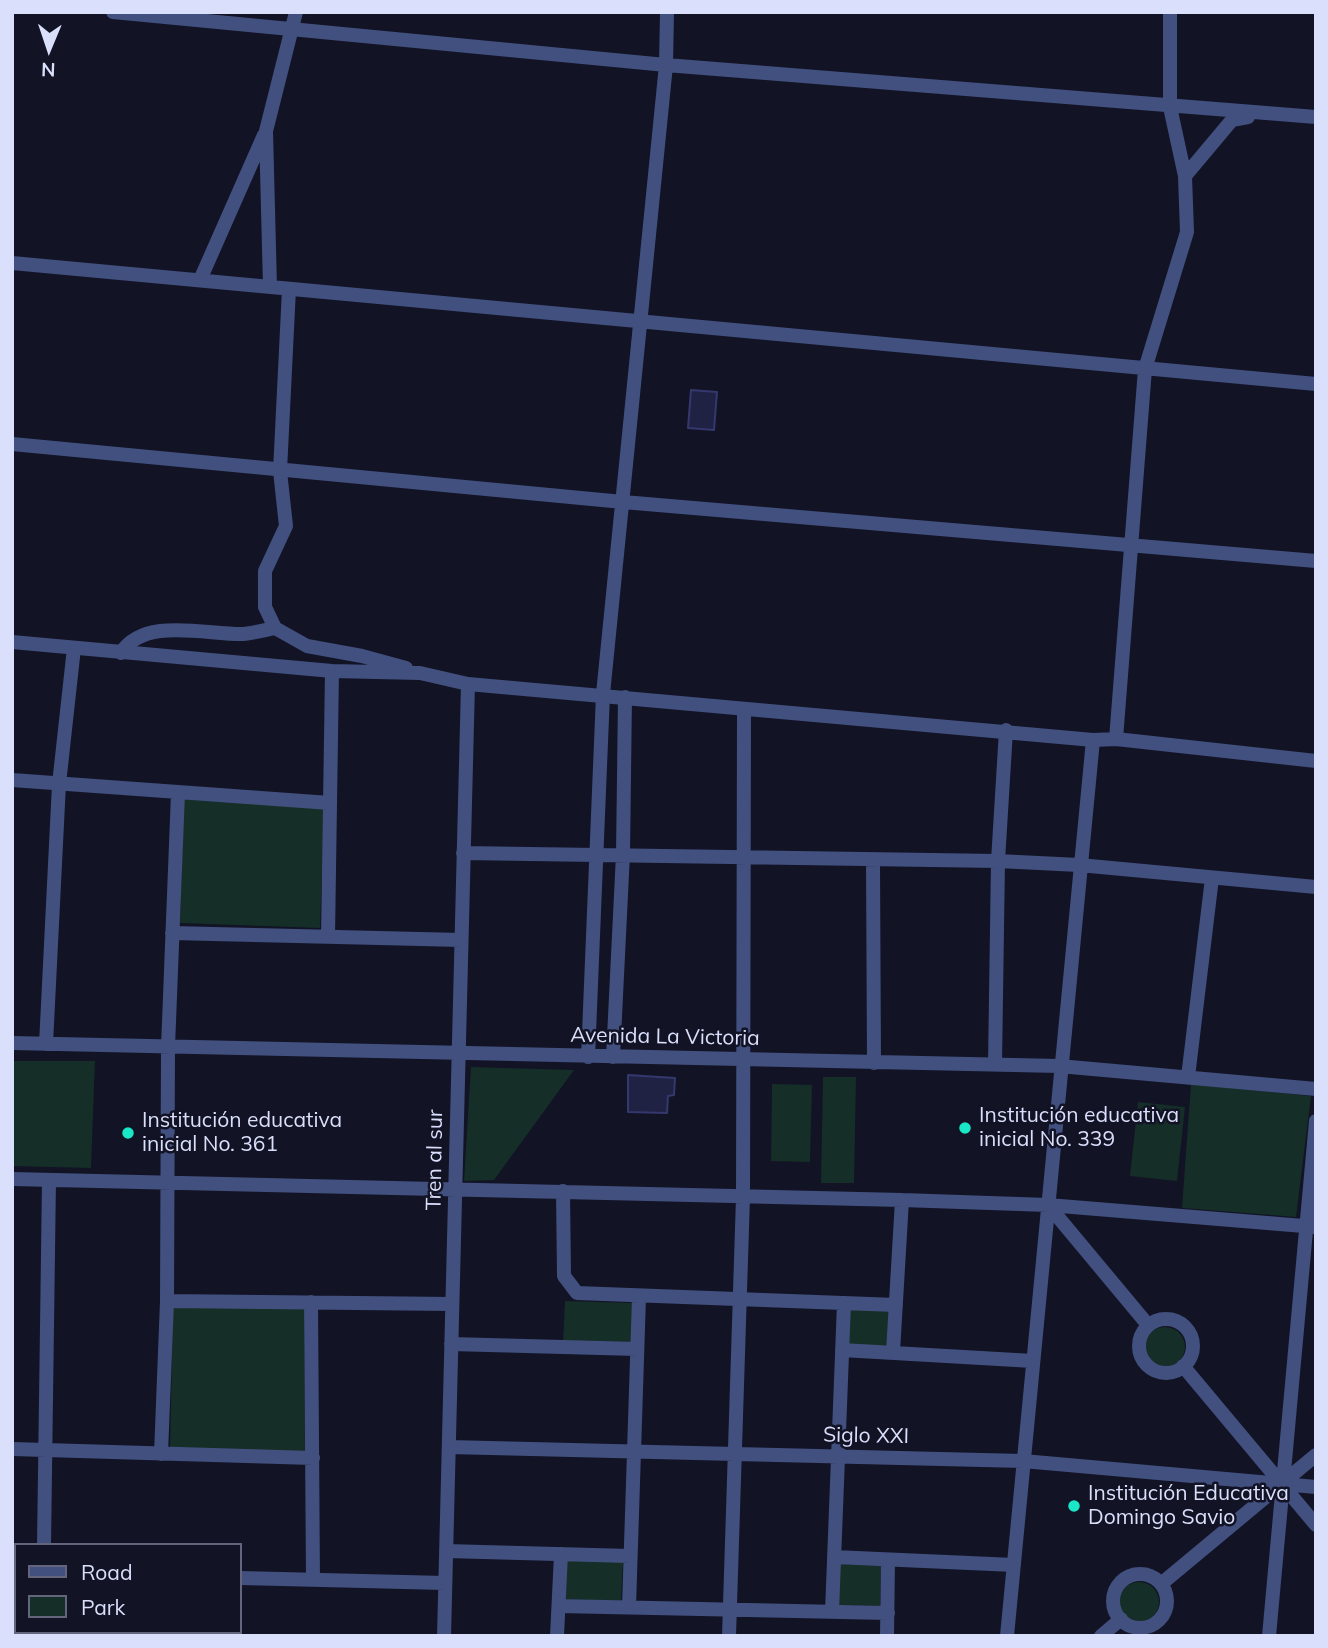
<!DOCTYPE html>
<html>
<head>
<meta charset="utf-8">
<style>
  body { margin:0 }
  #map { position:relative; width:1328px; height:1648px; overflow:hidden; background:#121325; font-family:Mulish,sans-serif }
  canvas { display:block }
  .frame { position:absolute; inset:0; border:14px solid #dadffb; pointer-events:none }
  .legend { position:absolute; left:14px; top:1543px; width:228px; height:91px; box-sizing:border-box; background:#121325; border:2px solid #62657b; margin:0; padding:9px 12px; list-style:none; font-size:21px; color:#dadffb }
  .legend li { display:flex; align-items:center; gap:14px; height:35px }
  .legend b { width:35px; border:2px solid #62657b }
  .north { position:absolute; left:14px; top:14px; width:70px; height:70px; -webkit-text-stroke:5px #121325; paint-order:stroke; rotate:182deg; font-size:19px; font-weight:700; line-height:28px; text-align:center; color:#dadffb }
  .north::after { content:''; display:block; margin:auto; width:24px; height:32px; background:#dadffb; clip-path:polygon(50% 0,100% 100%,50% 72%,0 100%) }
</style>
</head>
<body>
<div id="map">
<canvas width="1328" height="1648"></canvas>
<div class="frame"></div>
<ul class="legend">
<li><b style="height:9px;background:#42507f"></b>Road</li>
<li><b style="height:19px;background:#152e27"></b>Park</li>
</ul>
<div class="north">N</div>
</div>
<script>
const ctx = document.querySelector('canvas').getContext('2d');
ctx.lineJoin = 'round';
function paint(path, color) { ctx.fillStyle = color; ctx.fill(path, 'evenodd'); }
function stroke(path, color, width, dash) { ctx.strokeStyle = color; ctx.lineWidth = width; ctx.lineCap = dash ? 'butt' : 'round'; ctx.setLineDash(dash || []); ctx.stroke(path); }
function drawText(font, color, halo, rows, align = 'center') {
  ctx.font = font + ' Mulish,sans-serif'; ctx.lineWidth = 5; ctx.setLineDash([]); ctx.textBaseline = 'middle'; ctx.strokeStyle = halo; ctx.fillStyle = color; for (const [text, x, y, turn = 0] of rows) {
    ctx.save(); ctx.translate(x, y); ctx.rotate((+turn || 0) * Math.PI / 180); ctx.textAlign = isNaN(turn) ? turn : align; if (halo) ctx.strokeText(text, 0, 0); ctx.fillText(text, 0, 0); ctx.restore();
  }
}
const green = new Path2D(`
  M184 798 324 808 320 928 180 923Z
  M12 1061H95L91 1168 12 1166Z
  M471 1067 574 1070 494 1180 464 1181Z
  M823 1077H856L854 1183H821Z
  M772 1084 812 1085 810 1162 771 1161Z
  M1191 1084 1311 1096 1296 1217 1182 1208Z
  M1138 1102 1185 1107 1177 1181 1130 1176Z
  M565 1301 634 1303 633 1345 563 1342Z
  M173 1307 304 1308 305 1452 170 1448Z
  M847 1307 889 1309 888 1348 846 1347Z
  M1145 1347a20 20 0 1 1 40 0a20 20 0 1 1-40 0Z
  M565 1558 623 1561 621 1601 563 1599Z
  M838 1564 881 1566 880 1606 836 1605Z
  M1119 1602a20 20 0 1 1 40 0a20 20 0 1 1-40 0Z`);
const building = new Path2D(`
  M691 390 717 392 714 430 688 428Z
  M628 1075 675 1078 674 1095 668 1096 667 1113 628 1112Z`);
const street = new Path2D(`
  M113 12 666 65 1316 117
  M1185 176 1232 120 1248 117
  M12 263 1316 384
  M200 280 264 135
  M270 287 266 131 296 12
  M289 289 280 471 286 526 265 571V607L275 628 307 646 362 656 406 668
  M12 444 623 502 1316 561
  M12 642 332 671 420 673 468 684 1093 740 1116 739 1316 761
  M121 653C144 616 207 635 243 634 254 633 265 630 275 628
  M1116 739 1145 369 1187 232 1185 176 1170 107V12
  M12 780 330 803
  M463 853 998 861 1079 865 1316 887
  M873 861 874 1063
  M172 933 461 940
  M328 937 332 671
  M12 1043 1059 1066 1316 1089
  M46 1044 59 784 74 648
  M588 1057 603 694 666 65 667 12
  M613 1057 623 854 625 697
  M995 1064 998 861 1006 730
  M1188 1077 1212 878
  M12 1179 902 1200 1048 1205 1316 1227
  M563 1191 564 1276 577 1293 896 1305
  M1048 1205 1148 1325
  M167 1301 452 1304
  M311 1302 313 1580
  M1139 1346a27 27 0 1 1 54 0a27 27 0 1 1-54 0Z
  M451 1344 637 1349
  M842 1350 1033 1361
  M893 1352 902 1200
  M1183 1366 1316 1525
  M449 1447 1023 1461 1316 1487
  M12 1449 313 1458
  M161 1454 167 1301 168 1047 178 793
  M44 1545 49 1180
  M446 1551 630 1556
  M834 1557 1014 1565
  M12 1572H16
  M1113 1601a27 27 0 1 1 54 0a27 27 0 1 1-54 0Z
  M240 1578 445 1583
  M1161 1584 1316 1455
  M559 1606 888 1613
  M629 1607 639 1297
  M832 1612 844 1303
  M444 1636 468 684
  M557 1636 561 1554
  M729 1636 743 1197 744 710
  M887 1636 888 1560
  M1007 1636 1093 740
  M1101 1636 1121 1619
  M1269 1636 1316 1121`);
const markers = [
  [965,1128,7,"#19e7c5"],
  [128,1133,7,"#19e7c5"],
  [1074,1506,7,"#19e7c5"]
];
const streetNames = [
  ["Avenida La Victoria",665,1037,1],
  ["Tren al sur",435,1160,-89],
  ["Siglo XXI",866,1436,1]
];
const poiNames = [
  ["Institución educativa",979,1116],
  ["inicial No. 339",979,1140],
  ["Institución educativa",142,1121],
  ["inicial No. 361",142,1145],
  ["Institución Educativa",1088,1494],
  ["Domingo Savio",1088,1518]
];
paint(green, '#152e27');
paint(building, '#202244');
stroke(building, '#34386e', 2);
stroke(street, '#42507f', 14);
for (const [x, y, r, color] of markers) { const dot = new Path2D(); dot.arc(x, y, r, 0, 2 * Math.PI); ctx.fillStyle = color; ctx.fill(dot); stroke(dot, '#121325', 2.5); }
drawText('21px', '#dadffb', '#121325', streetNames);
drawText('21px', '#dadffb', '#121325', poiNames, 'left');
</script>
</body>
</html>
